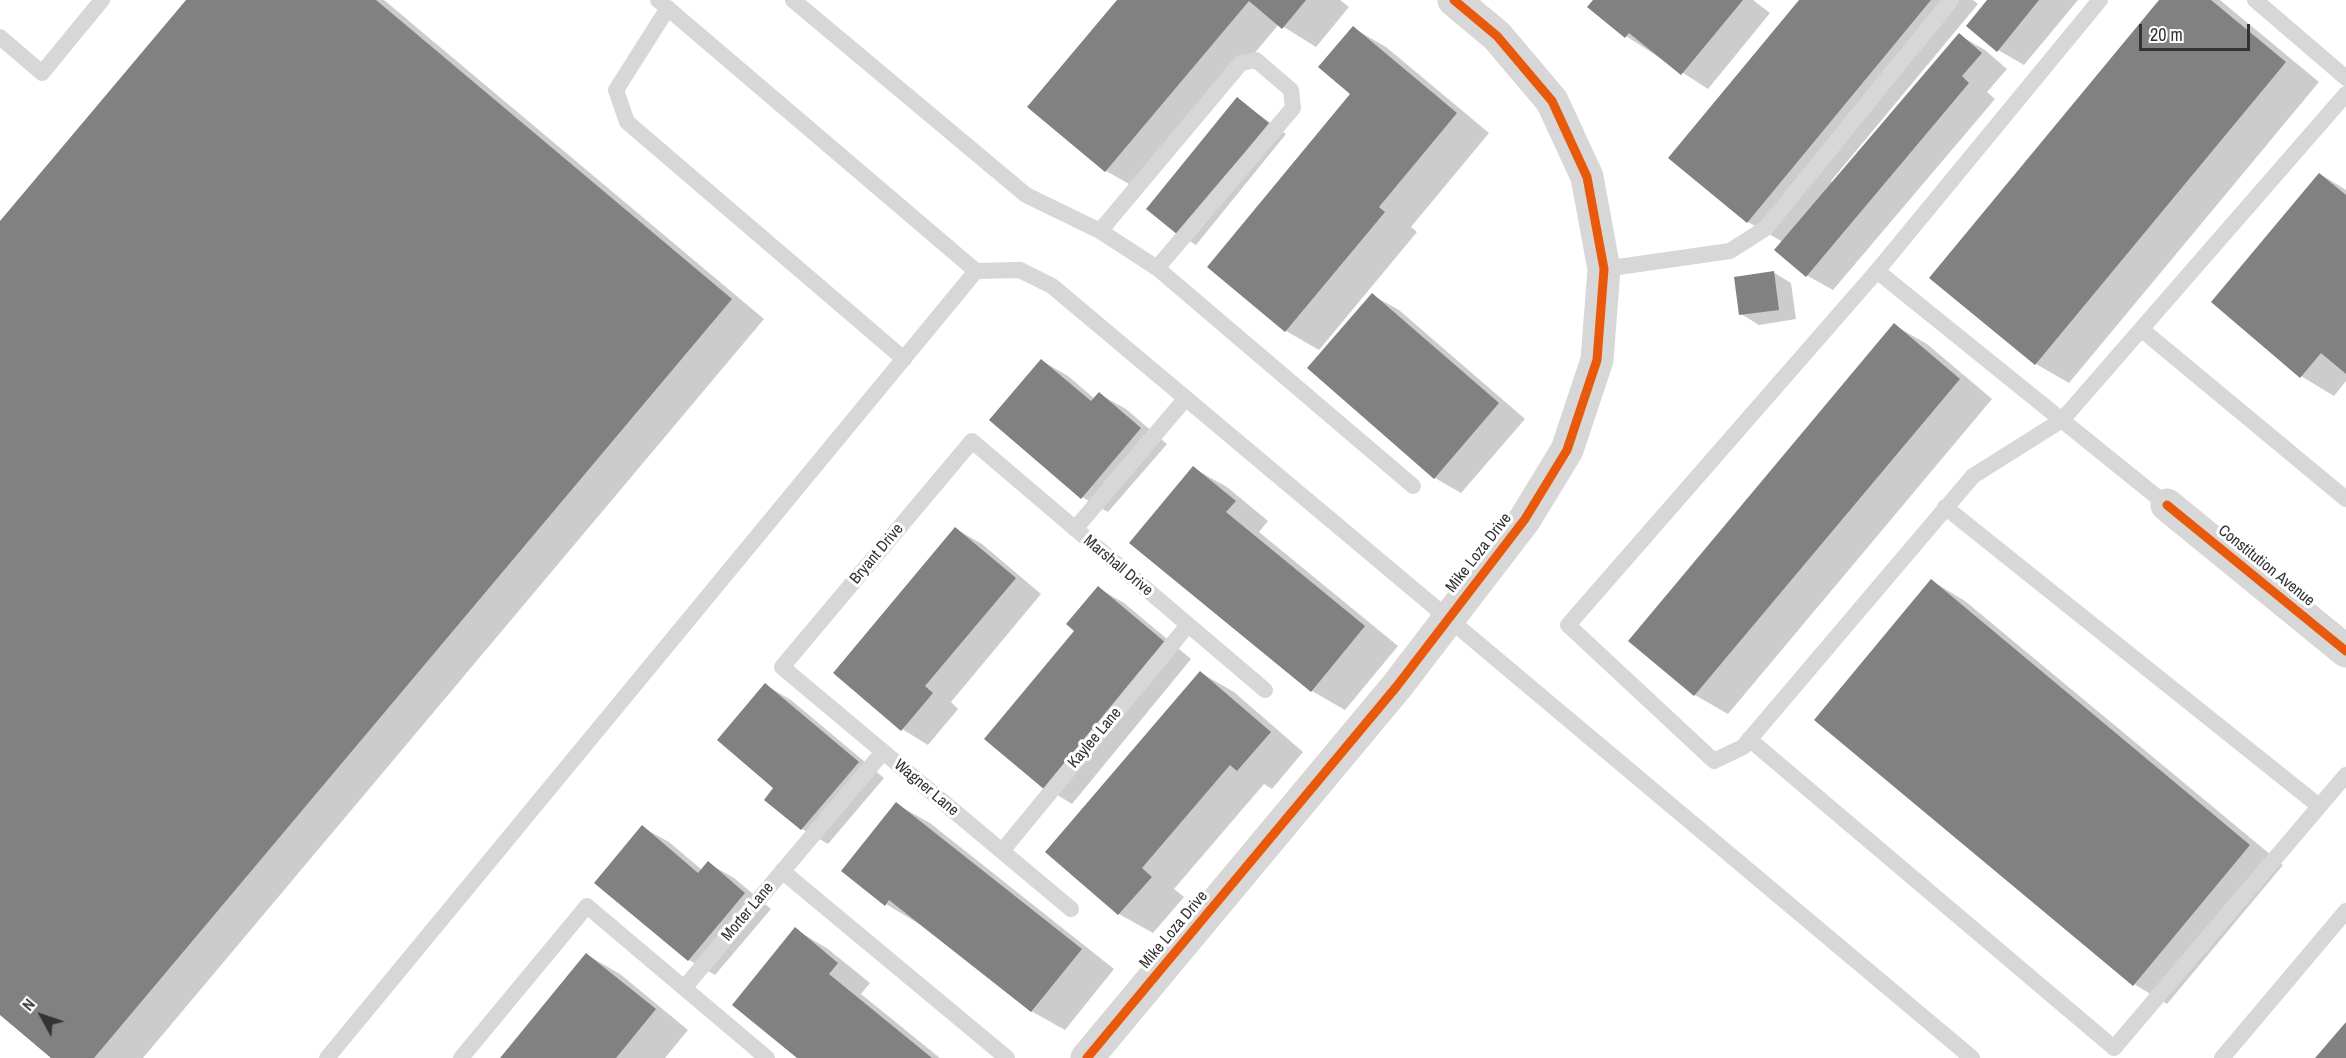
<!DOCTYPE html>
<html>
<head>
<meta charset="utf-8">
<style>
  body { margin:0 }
  #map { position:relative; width:2346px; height:1058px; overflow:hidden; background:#fff; font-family:"Archivo Narrow",sans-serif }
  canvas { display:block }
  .north { position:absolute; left:12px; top:986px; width:60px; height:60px; -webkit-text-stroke:4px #fff; paint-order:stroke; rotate:310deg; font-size:16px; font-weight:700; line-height:24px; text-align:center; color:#333 }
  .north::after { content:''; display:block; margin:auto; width:21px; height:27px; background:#333; clip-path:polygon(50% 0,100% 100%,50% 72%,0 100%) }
  .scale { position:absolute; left:2139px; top:24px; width:111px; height:27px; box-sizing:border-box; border:3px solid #333; border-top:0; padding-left:8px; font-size:18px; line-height:21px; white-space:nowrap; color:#333; -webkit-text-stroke:4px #fff; paint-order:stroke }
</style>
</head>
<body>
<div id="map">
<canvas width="2346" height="1058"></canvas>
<div class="north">N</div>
<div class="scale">20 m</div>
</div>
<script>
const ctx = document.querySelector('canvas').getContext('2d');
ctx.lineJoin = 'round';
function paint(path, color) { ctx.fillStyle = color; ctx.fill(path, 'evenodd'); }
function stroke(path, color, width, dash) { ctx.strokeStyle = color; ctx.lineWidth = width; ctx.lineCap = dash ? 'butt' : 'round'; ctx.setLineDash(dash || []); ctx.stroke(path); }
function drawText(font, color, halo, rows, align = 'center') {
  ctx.font = font + ' "Archivo Narrow",sans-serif'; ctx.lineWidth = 6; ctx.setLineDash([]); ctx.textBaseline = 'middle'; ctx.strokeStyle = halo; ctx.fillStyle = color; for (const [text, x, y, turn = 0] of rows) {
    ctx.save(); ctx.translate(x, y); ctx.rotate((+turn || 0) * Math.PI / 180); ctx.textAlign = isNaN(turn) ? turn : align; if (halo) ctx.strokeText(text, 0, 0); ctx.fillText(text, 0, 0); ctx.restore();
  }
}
const shadow = new Path2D(`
  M188 0H384L764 319 143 1058H54L0 1013V223Z
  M1119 0H1340L1349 7 1316 47 1279 24 1140 190 1106 171 1030 107Z
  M1595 0H1753L1770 13 1708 89 1626 36Z
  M1801 0H1973L1978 4 1831 181 1833 183 1959 35 1985 50 2007 69 1987 92 1995 99 1833 290 1806 275 1783 242 1748 222 1670 158Z
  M1989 0H2078L2024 65 1998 50Z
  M2161 0H2220L2319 82 2069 383 2036 364 1931 277Z
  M1353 28 1386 47 1489 133 1411 227 1417 232 1319 350 1286 331 1352 94Z
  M1237 99 1286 134 1196 245 1179 234Z
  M2320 174 2346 190V381L2334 396 2301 376Z
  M1773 272 1791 283 1796 319 1759 325 1741 314Z
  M1372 295 1399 310 1525 419 1461 493 1435 478Z
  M1894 325 1927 344 1992 399 1728 714 1695 695 1630 640Z
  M1042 361 1068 376 1095 399 1099 394 1126 409 1167 444 1108 512 1082 497Z
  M1193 468 1227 487 1268 521 1259 532 1398 646 1345 710 1312 691Z
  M956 529 982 544 1041 594 951 702 958 709 928 745 902 729Z
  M1932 581 1965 601 2283 865 2167 1004 2134 984Z
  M1098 588 1124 603 1191 659 1072 804 1046 788 1076 631Z
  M1201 673 1234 692 1303 752 1272 789 1264 784 1174 889 1184 897 1153 933 1119 914 1047 852Z
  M765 685 791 700 884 778 828 844 802 829 766 799 775 788Z
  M896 804 930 823 1114 969 1065 1030 1031 1011 919 924 886 904Z
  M642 827 669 842 702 870 708 863 734 878 771 909 715 975 689 960Z
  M795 929 828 949 870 983 861 994 940 1058H799Z
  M587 955 620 974 688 1030 665 1058H502Z`);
const building = new Path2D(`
  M186 0H376L732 299 94 1058H51L0 1015V221Z
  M1117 0H1306L1282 29 1249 1 1105 172 1027 107Z
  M1593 0H1743L1681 75 1629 33 1625 38 1587 7Z
  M1799 0H1931L1747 223 1668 158Z
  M1987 0H2039L1997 52 1966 26Z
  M2159 0H2211L2286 62 2035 365 1929 278Z
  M1353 26 1457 113 1379 207 1385 212 1285 332 1207 267 1350 94 1318 67Z
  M1959 33 1982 53 1962 76 1969 83 1806 277 1774 250Z
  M1237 97 1269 123 1178 235 1146 209Z
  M2319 173 2346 195V374L2321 353 2300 378 2211 302Z
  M1774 271 1779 310 1739 315 1734 277Z
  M1372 293 1499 403 1434 479 1307 368Z
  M1894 323 1960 379 1694 696 1628 641Z
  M1041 359 1091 401 1099 392 1141 428 1081 499 989 420Z
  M1193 466 1236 501 1226 512 1365 626 1311 692 1129 543Z
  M955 527 1016 578 925 686 933 693 901 731 833 673Z
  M1931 579 2250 845 2133 986 1814 720Z
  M1098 586 1166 643 1045 790 984 739 1074 631 1066 624Z
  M1200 671 1271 732 1237 771 1230 765 1142 868 1152 877 1118 915 1045 852Z
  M765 683 859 762 801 830 764 800 773 788 717 740Z
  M896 802 1082 949 1031 1012 889 900 885 906 841 871Z
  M642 825 698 873 708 861 745 893 688 961 594 883Z
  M795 927 838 963 829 974 932 1058H797L732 1005Z
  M586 953 656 1009 616 1058H500Z
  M2346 1022V1058H2315Z`);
const service = new Path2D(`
  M658 0 976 271 1020 270 1052 286 1972 1058
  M793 0 1026 195 1100 231 1157 268 1413 486
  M2100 0 1877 271 2167 505
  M2255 0 2346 78
  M668 8 616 90 627 122 904 359
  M0 37 42 73 102 0
  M1100 231 1241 63 1256 60 1291 90 1293 108 1157 268
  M1604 269 1730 251 1766 228 1951 0
  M1877 271 1568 625 1714 761 1743 747 1973 476 2062 420 2346 94
  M2141 329 2346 499
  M1945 507 2319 806
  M1075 529 1186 398
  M1749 739 2114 1048 2346 775
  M1002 851 1188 625
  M782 871 1007 1058
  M1071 909 782 667 972 441 1265 690
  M684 988 883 752
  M327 1058 976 271
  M461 1058 587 906 767 1058
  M2222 1058 2346 911`);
const minor = new Path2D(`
  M2167 505 2346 651
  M1087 1058 1397 686 1525 519 1567 450 1597 360 1604 269 1587 177 1552 101 1497 36 1454 0`);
const cycleway = new Path2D(`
  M2167 505 2346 651
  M1087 1058 1397 686 1525 519 1567 450 1597 360 1604 269 1587 177 1552 101 1497 36 1454 0`);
const streetNames = [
  ["Mike Loza Drive",1479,553,-52],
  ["Bryant Drive",877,554,-50],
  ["Marshall Drive",1118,566,40],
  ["Constitution Avenue",2266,566,39],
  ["Kaylee Lane",1095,738,-50],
  ["Wagner Lane",926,788,40],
  ["Morter Lane",748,912,-50],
  ["Mike Loza Drive",1174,930,-50]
];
paint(shadow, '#0003');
paint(building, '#818181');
stroke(service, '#d7d7d7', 16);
stroke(minor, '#d7d7d7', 33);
stroke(cycleway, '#e8590c', 9);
drawText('16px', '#333', '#fff', streetNames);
</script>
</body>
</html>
